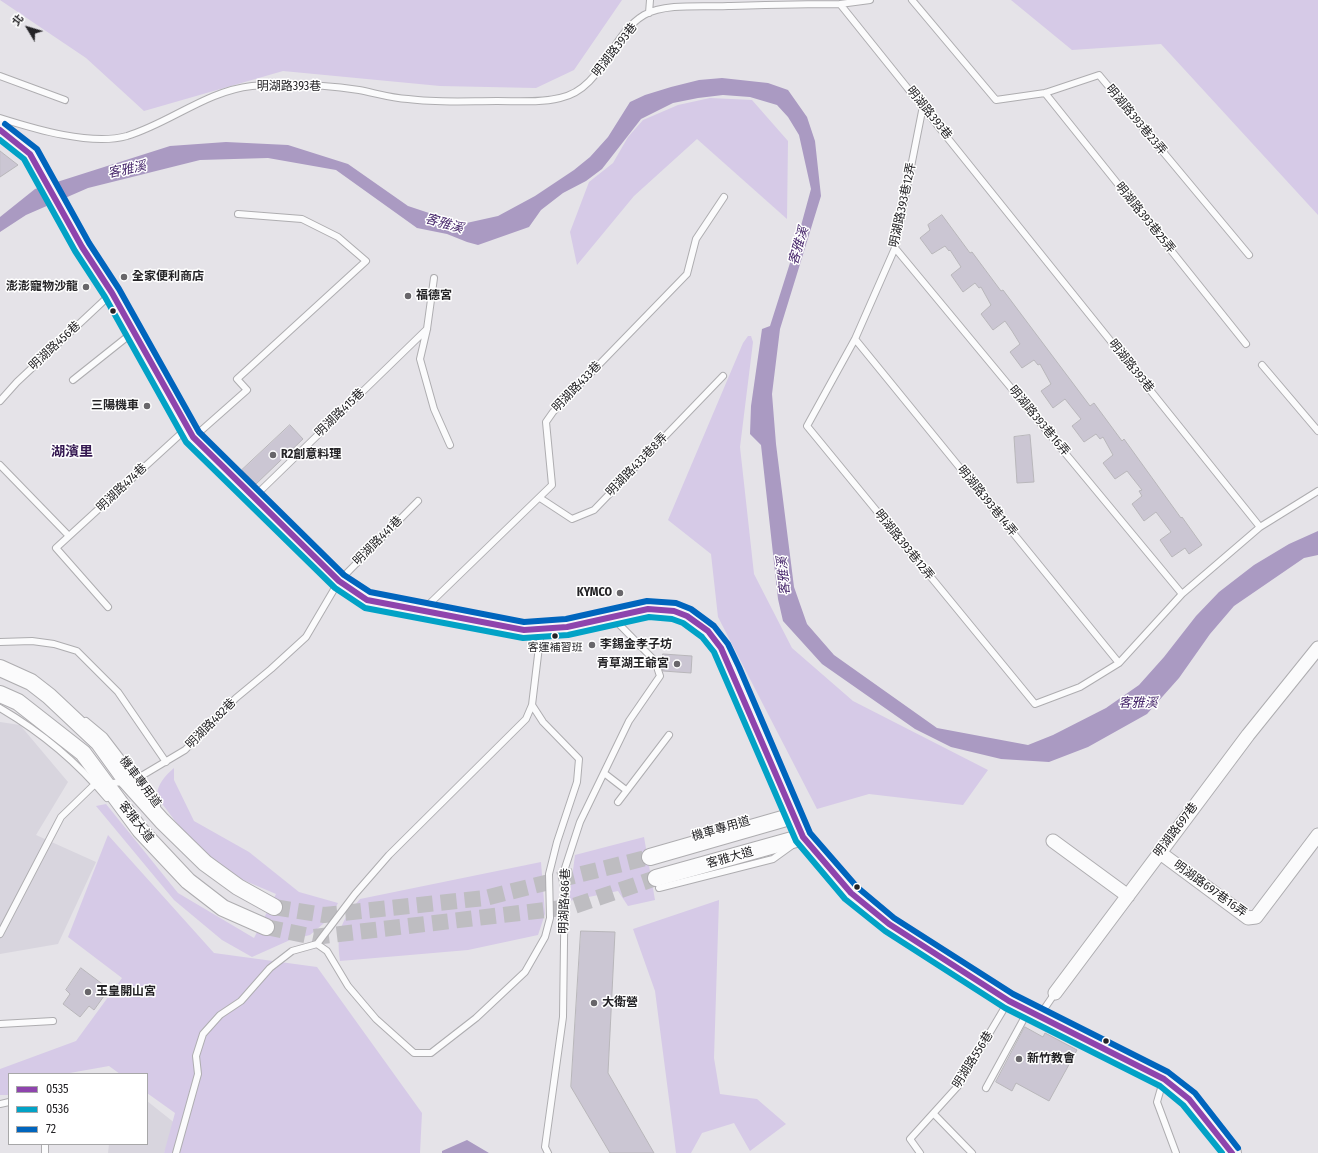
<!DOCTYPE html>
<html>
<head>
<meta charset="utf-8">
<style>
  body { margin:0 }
  #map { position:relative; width:1318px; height:1153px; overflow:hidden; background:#e5e3e8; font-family:"Fira Sans Condensed","Noto Sans TC",sans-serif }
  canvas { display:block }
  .legend { position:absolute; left:8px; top:1073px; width:140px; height:72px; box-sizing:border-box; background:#fff; border:1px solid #a7a7a8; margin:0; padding:5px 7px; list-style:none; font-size:12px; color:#242326 }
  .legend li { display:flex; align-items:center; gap:8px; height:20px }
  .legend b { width:20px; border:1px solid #a7a7a8 }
  .north { position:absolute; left:8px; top:8px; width:40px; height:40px; -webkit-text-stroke:3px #fff; paint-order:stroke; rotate:308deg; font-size:11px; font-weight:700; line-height:16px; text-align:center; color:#242326 }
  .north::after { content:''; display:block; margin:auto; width:14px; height:18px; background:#242326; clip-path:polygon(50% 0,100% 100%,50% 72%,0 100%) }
</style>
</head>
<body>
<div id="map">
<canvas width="1318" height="1153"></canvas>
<ul class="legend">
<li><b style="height:5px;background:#8e44ad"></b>0535</li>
<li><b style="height:5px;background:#02a2c6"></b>0536</li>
<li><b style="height:5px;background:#0065bd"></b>72</li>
</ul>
<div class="north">北</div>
</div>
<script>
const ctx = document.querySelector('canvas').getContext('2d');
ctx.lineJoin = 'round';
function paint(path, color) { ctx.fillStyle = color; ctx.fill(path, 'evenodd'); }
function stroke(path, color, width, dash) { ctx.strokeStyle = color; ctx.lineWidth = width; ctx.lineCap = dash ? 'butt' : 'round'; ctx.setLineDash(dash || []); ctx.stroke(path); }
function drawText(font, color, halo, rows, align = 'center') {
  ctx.font = font + ' "Fira Sans Condensed","Noto Sans TC",sans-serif'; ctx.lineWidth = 3; ctx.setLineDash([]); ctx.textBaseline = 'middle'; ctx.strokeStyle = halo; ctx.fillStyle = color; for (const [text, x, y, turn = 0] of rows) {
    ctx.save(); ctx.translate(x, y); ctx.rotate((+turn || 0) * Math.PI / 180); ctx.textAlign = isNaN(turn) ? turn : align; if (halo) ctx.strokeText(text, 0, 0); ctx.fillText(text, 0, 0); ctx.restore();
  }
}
const built = new Path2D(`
  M0 722 20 725 68 782 36 835 96 862 58 944 0 954Z
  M147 1101 176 1124 164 1153H108L109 1144H147Z`);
const green = new Path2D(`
  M0 0H622L574 70 536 88 440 86 283 71 144 111 86 58Z
  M1011 0H1318V215L1161 44 1072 50Z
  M710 98 752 100 788 141 787 219 697 139 634 196 577 265 570 232 589 182 613 163 628 137 643 120 678 105Z
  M748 336H751L753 342 740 447 754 574 792 648 853 701 988 770 963 805 869 794 817 809 718 617 711 554 668 520 743 343Z
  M174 768V780L194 821 249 852 299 892 338 903 330 918 310 935 290 940 252 957 222 940 174 900 96 806 106 804 178 893 254 938 276 894 229 874 185 834 157 797C157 784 165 776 174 768Z
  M108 835 214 953 317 967 422 1113 420 1153H164L175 1113 147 1093V1074H120L109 1066 64 1074H9V1095H0V1069L76 1041 122 978 68 937Z
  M644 837 655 900 628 906 618 891 569 901 575 855Z
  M541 862 545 914 538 935 468 950 340 961C336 931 341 921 360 899Z
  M719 900 714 1058 720 1094 757 1099 786 1124 750 1151 734 1123 702 1133 691 1153H676L655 991 633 929Z`);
const water = new Path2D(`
  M722 78 768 83 788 90 807 117 815 141 821 196 780 329 772 394 776 444 794 587 807 624 834 655 937 728 1028 745 1053 735 1106 708 1139 685 1164 657 1196 616 1219 592 1254 565 1289 544 1318 531V555L1304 558 1234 606 1210 634 1179 678 1147 714 1088 747 1049 762 1001 759 951 747 915 729 822 664 783 621 778 599 761 445 750 434 751 406 762 329 770 326 796 244 811 189 799 135 788 117 777 105 750 97 723 95 698 98 673 103 641 119 602 169 586 181 563 193 541 210 529 227 478 245 467 242 447 234 417 228 336 170 268 158 200 160 88 188 26 215 0 232V217L35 189 170 146 226 142 288 145 348 164 408 206 462 224 498 216 535 196 574 170 590 157 608 137 630 102 645 95 671 87 699 80Z
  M467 1140 489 1153H442V1151Z`);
const building = new Path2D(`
  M0 151 18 165 0 177Z
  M942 215 970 253 972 252 1001 291 1003 290 1090 406 1094 403 1122 441 1124 439 1181 518 1182 517 1202 545 1189 554 1185 548 1172 557 1160 540 1171 532 1156 512 1144 521 1132 504 1142 496 1139 491 1142 490 1127 471 1115 479 1103 463 1113 455 1103 437 1100 439 1096 434 1084 442 1072 426 1081 419 1065 399 1053 408 1041 391 1051 384 1040 364 1038 365 1034 360 1022 368 1010 352 1020 344 1012 331 1005 321 993 330 981 314 991 305 981 287 979 288 975 283 963 292 951 275 961 267 950 250 949 251 945 246 932 254 920 238 930 230 928 225Z
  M290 425 303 439 256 484 242 470Z
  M1030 435 1034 482 1017 483 1014 437Z
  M663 654 692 656 691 673 663 671Z
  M581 931 615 932 608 1073 654 1153H610L571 1087Z
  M81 968 109 989 94 1010 89 1006 80 1017 63 1004 70 994 66 990Z
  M1025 1027 1043 1037 1045 1033 1077 1050 1049 1101 1016 1083 1012 1091 996 1082Z`);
const tertiaryTunnel = new Path2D(`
  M274 907 324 915 485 898 650 857
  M266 927 314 937 571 907 656 878`);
const service = new Path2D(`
  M912 0 996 100 1045 93 1099 75 1249 255
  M840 4 870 0
  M649 13 650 0
  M0 76 65 100
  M1045 93 1246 344
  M923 106 895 248 855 339 807 426 1035 704 1080 687 1119 663 1182 594 1260 527 1318 491
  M0 118C35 129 91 146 127 136 170 123 206 91 252 86 287 83 325 85 359 90 375 93 391 98 408 99 437 103 468 101 497 101 518 101 539 103 560 98 603 89 609 36 644 15 665 3 704 7 728 6 766 5 803 4 840 4L1260 527
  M895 248 1182 594
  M434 278 427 329 420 359 434 409 450 445
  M855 339 1119 663
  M1262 365 1318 431
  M73 380 132 333
  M0 401 17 382 111 294
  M195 436 247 390 237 379 366 261 338 237 302 219 238 214
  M0 465 69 536
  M255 496 427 329
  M540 498 572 519 594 510 723 376
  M108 607 56 548 186 429
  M424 609 552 485 546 422 553 412 687 274 696 239 724 197
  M0 642 32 641 54 644 77 651 118 692 166 762
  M0 708C41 732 77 762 107 798
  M86 721 104 736 157 805
  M604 773 626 790
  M618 802 669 735
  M659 888 773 859 791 846
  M0 934 61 817 95 784 127 782 138 778 185 750 236 698 271 669 306 637 339 581 418 501
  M317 944 355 894 389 855 526 719 532 705
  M1040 1015 1055 993
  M0 1024 53 1021
  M1163 1081 1157 1102 1176 1153
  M986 1088 1027 1013
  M0 1104 9 1102
  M934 1114 972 1153
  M45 1153V1144
  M176 1153 198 1074 196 1056 203 1034 220 1015 241 1001 270 968 292 951 317 944 327 951 348 986 376 1019 414 1053H431L476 1018 525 972 545 937 550 918 549 874 557 842 577 782 579 759 543 722 532 705 541 630
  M548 1153 545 1147 563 1017 565 868 580 822 629 721 660 676 655 661 615 620
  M920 1153 910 1139 958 1086 1008 1002`);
const minor = new Path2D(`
  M1053 841 1128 896
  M1159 852 1248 918 1256 917 1318 835
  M1055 993 1248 735 1318 648`);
const tertiary = new Path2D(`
  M0 668 31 682 49 696 99 743 127 782 162 821 205 863 238 887 274 907
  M0 694 18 702 83 753 140 830 188 881 223 908 266 927
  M650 857 793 816
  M656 878 803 837`);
const secondary = new Path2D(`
  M0 130 30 154 82 247 112 293 193 437 339 581 367 600 524 630 567 627 648 609 674 611 687 616 708 631 721 648 732 670 803 837 851 893 889 924 1009 1001 1164 1079 1189 1099 1232 1153`);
const bus1 = new Path2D(`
  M0 130 30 154 82 247 112 293 193 437 339 581 367 600 524 630 567 627 648 609 674 611 687 616 708 631 721 648 803 837 851 893 889 924 1009 1001 1164 1079 1189 1099 1232 1153`);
const bus2 = new Path2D(`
  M0 140 24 159 75 251 105 297 186 442 335 588 365 608 523 638 568 635 649 617 672 619 683 623 702 637 714 652 796 841 845 899 885 931 1005 1008 1160 1086 1183 1105 1222 1153`);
const bus3 = new Path2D(`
  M5 124 37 149 89 243 119 289 199 432 344 575 370 592 524 622 566 619 647 601 676 603 691 609 714 626 728 644 739 667 810 833 857 887 894 918 1013 994 1168 1072 1195 1093 1238 1148`);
const markers = [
  [124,277,4,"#68666a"],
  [86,287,4,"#68666a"],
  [408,296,4,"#68666a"],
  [113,311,3.5,"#242326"],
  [147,406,4,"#68666a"],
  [273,455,4,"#68666a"],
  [620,593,4,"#68666a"],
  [555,636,3.5,"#242326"],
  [592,645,4,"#68666a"],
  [677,664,4,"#68666a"],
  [857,887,3.5,"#242326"],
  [88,992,4,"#68666a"],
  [594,1003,4,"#68666a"],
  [1106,1041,3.5,"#242326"],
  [1019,1059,4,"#68666a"]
];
const busNames = [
  ["客運補習班",555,648]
];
const streetNames = [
  ["明湖路393巷",615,50,-52],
  ["明湖路393巷",289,87],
  ["明湖路393巷",929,113,51],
  ["明湖路393巷23弄",1136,120,50],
  ["明湖路393巷12弄",903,205,-78],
  ["明湖路393巷25弄",1145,218,51],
  ["明湖路456巷",55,346,-43],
  ["明湖路393巷",1131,366,51],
  ["明湖路433巷",577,387,-46],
  ["明湖路415巷",340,413,-44],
  ["明湖路393巷16弄",1039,421,50],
  ["明湖路433巷8弄",637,465,-46],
  ["明湖路474巷",122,488,-43],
  ["明湖路393巷14弄",987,501,51],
  ["明湖路441巷",378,541,-45],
  ["明湖路393巷12弄",904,545,51],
  ["明湖路482巷",211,724,-45],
  ["機車專用道",140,782,53],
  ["客雅大道",136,822,52],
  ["機車專用道",721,829,-16],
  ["明湖路697巷",1176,830,-53],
  ["客雅大道",730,858,-16],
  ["明湖路697巷16弄",1210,889,36],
  ["明湖路486巷",565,901,-88],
  ["明湖路556巷",973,1060,-58]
];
const poiNames = [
  ["全家便利商店",132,277],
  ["澎澎寵物沙龍",78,287,"right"],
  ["福德宮",416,296],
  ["三陽機車",139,406,"right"],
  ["R2創意料理",281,455],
  ["KYMCO",612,593,"right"],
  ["李錫金孝子坊",600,645],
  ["青草湖王爺宮",669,664,"right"],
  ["玉皇開山宮",96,992],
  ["大衛營",602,1003],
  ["新竹教會",1027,1059]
];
const waterNames = [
  ["客雅溪",127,170,-12],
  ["客雅溪",444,224,16],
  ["客雅溪",799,246,-73],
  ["客雅溪",784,576,-95],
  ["客雅溪",1138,703]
];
const quarterNames = [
  ["湖濱里",72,452]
];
paint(built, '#d8d5de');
paint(green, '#d6cae7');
paint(water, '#aa9ac2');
paint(building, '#cbc6d3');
stroke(building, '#b8b6ba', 1);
stroke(tertiaryTunnel, '#bebdc1', 16, [16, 8]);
stroke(service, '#aeadb0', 8);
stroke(minor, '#aeadb0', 15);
stroke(tertiary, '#aeadb0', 18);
stroke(secondary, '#aeadb0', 20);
stroke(service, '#fbfbfc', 6);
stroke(minor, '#fbfbfc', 13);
stroke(tertiary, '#fbfbfc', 16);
stroke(secondary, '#f7f6f9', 18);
stroke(bus1, '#8e44ad', 6);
stroke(bus2, '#02a2c6', 6);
stroke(bus3, '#0065bd', 6);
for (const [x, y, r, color] of markers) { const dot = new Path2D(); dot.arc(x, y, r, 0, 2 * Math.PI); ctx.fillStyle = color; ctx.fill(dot); stroke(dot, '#fff', 1.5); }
drawText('11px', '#242326', '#fff', busNames);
drawText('12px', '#242326', '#fff', streetNames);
drawText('bold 12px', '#242326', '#fff', poiNames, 'left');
drawText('italic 13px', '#48286c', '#fff', waterNames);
drawText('bold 14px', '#341851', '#fff', quarterNames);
</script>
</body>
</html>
